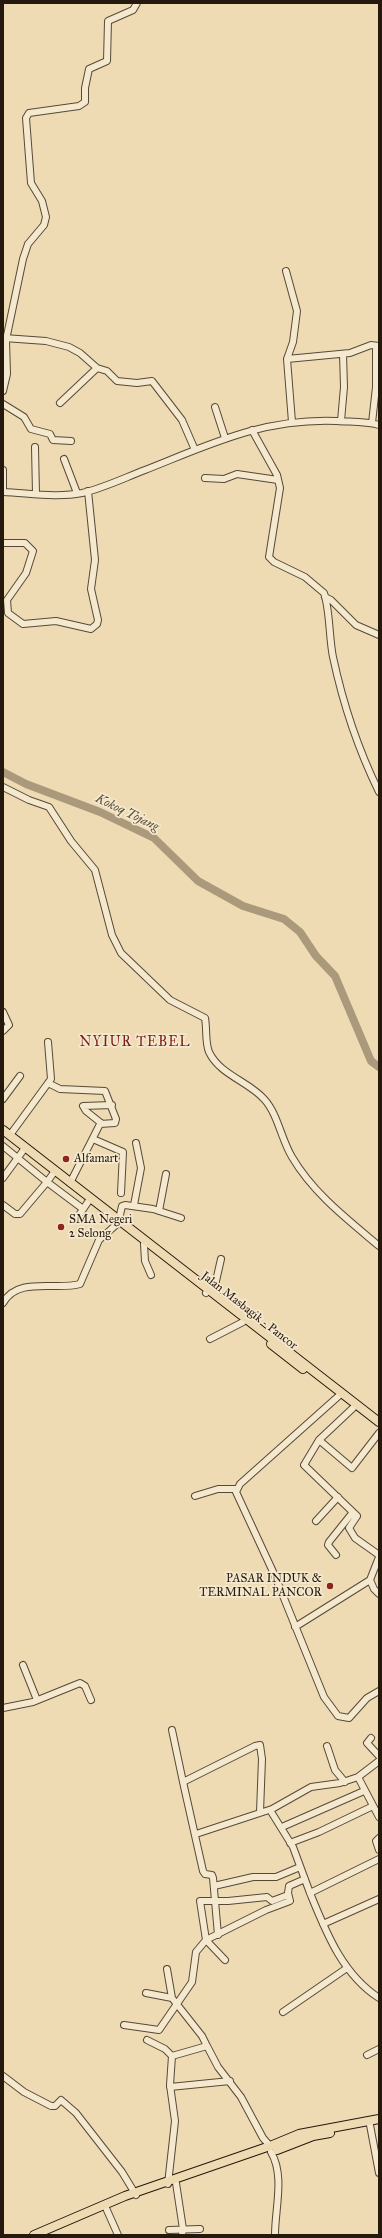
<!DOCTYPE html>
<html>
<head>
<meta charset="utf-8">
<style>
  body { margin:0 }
  #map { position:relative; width:382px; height:2238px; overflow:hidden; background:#eedbb3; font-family:"IM FELL Great Primer",serif }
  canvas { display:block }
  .frame { position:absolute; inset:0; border:4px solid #25180d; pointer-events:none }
</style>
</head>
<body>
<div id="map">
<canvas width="382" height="2238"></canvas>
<div class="frame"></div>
</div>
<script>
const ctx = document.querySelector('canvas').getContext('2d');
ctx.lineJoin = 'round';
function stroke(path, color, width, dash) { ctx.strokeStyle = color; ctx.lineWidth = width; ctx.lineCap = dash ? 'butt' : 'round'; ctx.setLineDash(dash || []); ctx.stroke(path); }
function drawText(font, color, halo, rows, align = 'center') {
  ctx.font = font + ' "IM FELL Great Primer",serif'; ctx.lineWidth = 3.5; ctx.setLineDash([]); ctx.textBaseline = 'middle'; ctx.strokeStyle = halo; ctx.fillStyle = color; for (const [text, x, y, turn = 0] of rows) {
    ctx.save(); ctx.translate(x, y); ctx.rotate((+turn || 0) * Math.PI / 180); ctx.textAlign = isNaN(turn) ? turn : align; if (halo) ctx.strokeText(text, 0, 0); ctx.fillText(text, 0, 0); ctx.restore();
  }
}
const river = new Path2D(`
  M3 772 26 784 100 812 154 838 198 881 243 906 284 919 300 932 316 956 335 976 371 1061 379 1067`);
const minor = new Path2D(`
  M286 271 297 311 293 342 287 359 292 422
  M4 338 46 341 69 347 80 353 97 368 107 371 117 381 137 383 152 381 182 420 195 450
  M287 359 350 353 371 345 379 346
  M3 391 7 374 6 340 23 259 28 244 44 225 46 217 42 201 31 183 26 118 29 113 79 106 85 102V88L89 69 107 61 108 21 133 10 137 3
  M60 403 97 368
  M3 404 24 417 31 429 50 434 53 440 71 441
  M215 407 225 438
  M341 421 344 387 343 354
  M372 423 376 387V347
  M252 430 277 475 280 488 269 557 274 562 305 577 324 593C330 610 329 638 333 657 343 704 358 749 379 792
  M35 447 36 494
  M64 459 77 493
  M3 470V492
  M205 478 224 479 237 474 278 480
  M3 492C29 493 56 498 82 493 104 488 124 478 145 470 211 444 263 418 337 421 351 422 365 421 379 425
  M3 543H25L33 551 26 573 7 600 8 613 23 624 56 621 91 629 97 624 98 620 91 589 95 560 88 491
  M325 597 331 600 356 625 379 635
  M3 787 29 800 49 807 71 841 95 870 112 935 121 953 170 1000 205 1018C207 1029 205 1042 209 1052 220 1075 248 1081 264 1099 278 1114 281 1139 292 1157 313 1193 347 1219 379 1246
  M3 1012 9 1025 3 1031
  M48 1083 60 1089 105 1091 116 1119 115 1123 100 1124 70 1183
  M3 1099 20 1076
  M101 1123 86 1111 83 1106 112 1105
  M10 1135 51 1079 48 1042
  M93 1139 123 1152 121 1193
  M3 1146 47 1182 20 1214H15L3 1205
  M55 1171 47 1182 83 1209
  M3 1178 25 1148
  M134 1205 141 1168 136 1143
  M159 1211 166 1174
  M77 1218 90 1199
  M119 1219 122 1206 125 1205 153 1209 181 1218
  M144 1244 145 1261 151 1275
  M206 1293 216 1281 221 1259
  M3 1303C18 1276 56 1291 80 1284L99 1240 117 1224
  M210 1339 243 1322
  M342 1393 240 1484 236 1492 275 1576 324 1697 338 1716 349 1718 367 1698 379 1691
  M353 1408 319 1440 304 1465 357 1516 349 1528 355 1538 379 1555
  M319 1440 352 1468 379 1433
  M195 1496 218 1489H236
  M316 1521 338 1497
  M336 1555 328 1545 329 1542 353 1512
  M370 1580 379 1557
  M295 1627 370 1580 374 1589 379 1594
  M23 1665 37 1700
  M3 1708 33 1702 80 1683 85 1686 91 1700
  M172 1730 183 1782 255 1746 260 1745 262 1759 260 1812
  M371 1738 367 1743 379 1756
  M327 1746 335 1770 345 1782
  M379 1761 358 1777 379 1817
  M183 1782 203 1871 205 1874 212 1875 213 1878 218 1935
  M270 1810 293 1847 310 1893
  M282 1827 364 1791
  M196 1834 272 1809 311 1787 340 1783 358 1777
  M379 1838 376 1841 379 1850
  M290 1843 319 1832 373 1806
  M379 1859 310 1893C326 1932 342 1974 379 1998
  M214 1886 253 1877H276L300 1867
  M323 1924 379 1899
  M225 1960 206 1940 266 1910 290 1901 288 1893 289 1886 305 1879
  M167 1969 172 1998
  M146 1993 172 1998 202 2036 207 2046
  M283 2012 347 1968
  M124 2025 159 2030 192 1982 196 1952 206 1940 200 1901H228L267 1897 272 1901 288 1895
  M147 2040 165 2049 172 2056 170 2085 175 2121 168 2184
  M367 2055 379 2049
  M172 2056 207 2046 218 2067 241 2097 263 2138 270 2146
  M3 2076 24 2092 51 2106H55L61 2100 76 2113 122 2172 136 2195
  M170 2087 230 2081
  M370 2125 379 2173
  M271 2152C285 2176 275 2208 275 2235
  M176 2183 183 2229 182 2235
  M106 2208 118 2235
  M169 2230 200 2229`);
const major = new Path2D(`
  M3 1130 379 1422
  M271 1344 303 1369
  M277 2150 313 2136 330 2133
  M34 2235 125 2196 270 2146 299 2134 379 2119`);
const markers = [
  [66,1159,4,"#8f2418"],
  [61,1227,4,"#8f2418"],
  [330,1586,4,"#8f2418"]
];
const poiNames = [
  ["Alfamart",74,1159],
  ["SMA Negeri",69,1220],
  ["2 Selong",69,1234],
  ["PASAR INDUK &",322,1579,"right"],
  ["TERMINAL PANCOR",322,1593,"right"]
];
const streetNames = [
  ["Jalan Masbagik - Pancor",249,1311,38]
];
const waterNames = [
  ["Kokoq Tojang",127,813,26]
];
const quarterNames = [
  ["NYIUR TEBEL",135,1043]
];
stroke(river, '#aa997b', 8);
stroke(minor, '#574936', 8);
stroke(major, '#25180d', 10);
stroke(minor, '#f4e8ce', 6);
stroke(major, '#eedbb3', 8);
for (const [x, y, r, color] of markers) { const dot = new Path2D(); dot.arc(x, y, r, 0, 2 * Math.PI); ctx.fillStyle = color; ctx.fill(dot); stroke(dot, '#f4e8ce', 1.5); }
drawText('12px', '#25180d', '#f4e8ce', poiNames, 'left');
drawText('12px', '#25180d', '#f4e8ce', streetNames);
drawText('italic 13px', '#5a4c39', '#f4e8ce', waterNames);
ctx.letterSpacing = '1px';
drawText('14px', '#7a1f14', '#f4e8ce', quarterNames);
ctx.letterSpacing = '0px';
</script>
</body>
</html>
